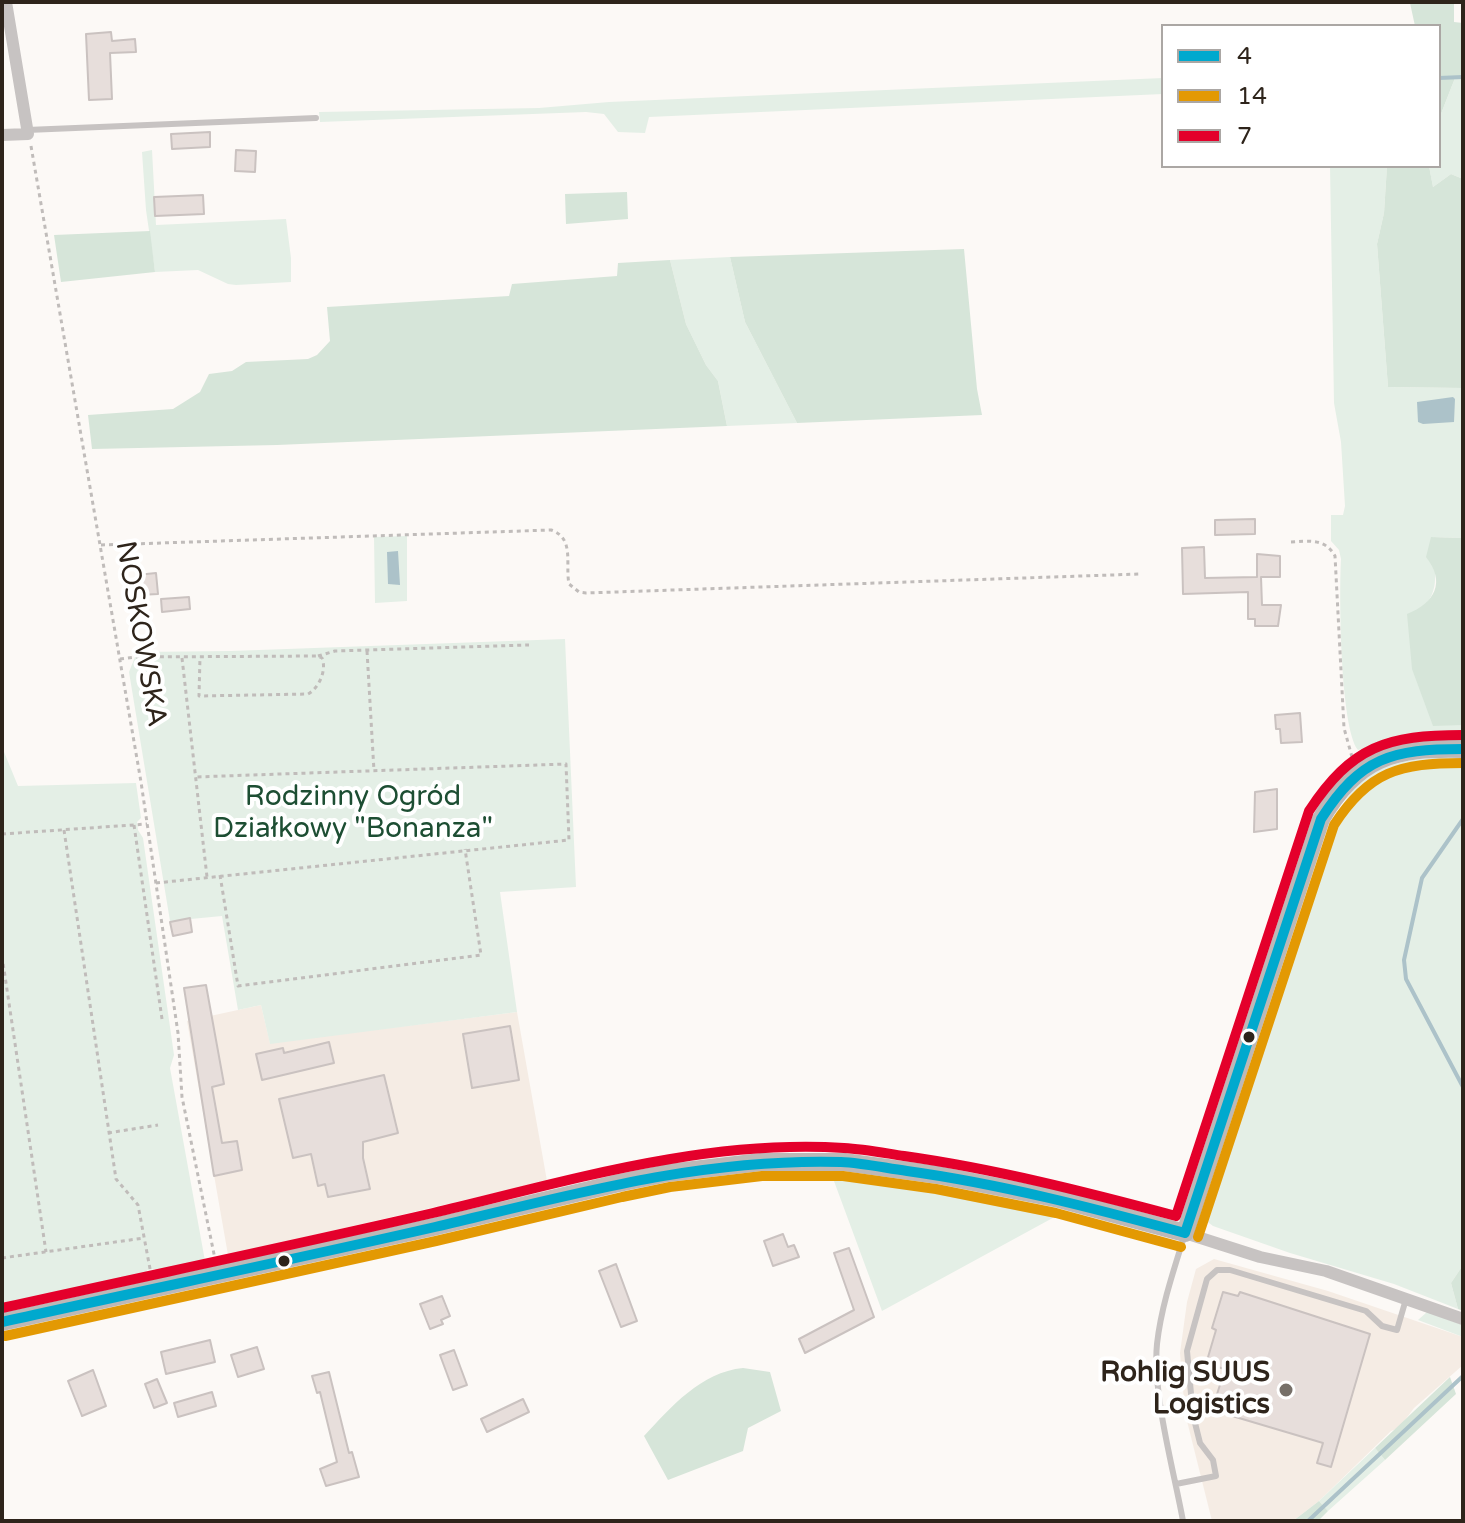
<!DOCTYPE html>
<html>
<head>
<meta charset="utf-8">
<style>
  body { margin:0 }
  #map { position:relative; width:1465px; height:1523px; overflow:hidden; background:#fcf9f6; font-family:"Varela Round",sans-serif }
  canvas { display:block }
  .frame { position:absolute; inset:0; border:4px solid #2e241b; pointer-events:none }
  .legend { position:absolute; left:1161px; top:24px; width:280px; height:144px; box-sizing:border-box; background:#fff; border:2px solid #aba7a4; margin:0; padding:10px 14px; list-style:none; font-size:24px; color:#2e241b }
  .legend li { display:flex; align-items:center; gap:16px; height:40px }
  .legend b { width:40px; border:2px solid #aba7a4 }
</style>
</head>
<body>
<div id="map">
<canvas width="1465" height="1523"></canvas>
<div class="frame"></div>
<ul class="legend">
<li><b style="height:10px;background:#00a9ce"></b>4</li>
<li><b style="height:10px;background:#e39903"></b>14</li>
<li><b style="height:10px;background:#e4002b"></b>7</li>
</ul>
</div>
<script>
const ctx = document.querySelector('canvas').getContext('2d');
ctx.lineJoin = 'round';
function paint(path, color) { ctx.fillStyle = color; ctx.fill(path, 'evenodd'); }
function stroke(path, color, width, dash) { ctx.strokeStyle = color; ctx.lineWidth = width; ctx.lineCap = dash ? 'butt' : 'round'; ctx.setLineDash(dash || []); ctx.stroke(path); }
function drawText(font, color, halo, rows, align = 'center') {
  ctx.font = font + ' "Varela Round",sans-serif'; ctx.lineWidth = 8; ctx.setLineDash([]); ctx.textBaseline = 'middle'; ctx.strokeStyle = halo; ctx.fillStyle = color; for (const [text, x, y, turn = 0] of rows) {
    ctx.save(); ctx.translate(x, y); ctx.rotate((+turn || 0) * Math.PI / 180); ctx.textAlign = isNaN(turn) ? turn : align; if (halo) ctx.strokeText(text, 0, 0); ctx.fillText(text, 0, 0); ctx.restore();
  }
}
const built = new Path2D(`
  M261 1005 270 1043 517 1012 547 1181 228 1255 187 1021Z
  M1214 1259 1328 1291 1463 1337V1365L1414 1408 1399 1428 1391 1431 1319 1501 1293 1521H1212L1185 1413 1180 1353 1187 1302 1196 1269Z`);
const green = new Path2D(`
  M1463 77V179L1451 174 1433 187 1429 166H1439V119L1455 78Z
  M1163 78V94L649 117 645 133 618 132 604 114 586 112 320 122 319 112 539 108 609 102Z
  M152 150 156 225 286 219 291 258V282L236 285 228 284 198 270 155 272 146 210 142 152Z
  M1330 166H1387L1384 213 1377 244 1388 387 1463 388V538L1431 537C1433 564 1443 587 1423 608L1433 725H1463V737C1427 736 1393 739 1358 750 1340 727 1339 593 1341 559L1339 550 1331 541V515H1343L1345 506 1341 442 1334 403Z
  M730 257 745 322 797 423 727 426 718 381 706 365 686 324 670 260Z
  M407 536V601L375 603 374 537Z
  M565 639 576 887 500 892 517 1012 270 1044 261 1005 238 1010 222 916 170 921 129 672 137 652 231 651Z
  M2 747 18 786 136 783 141 818 137 822 138 830 143 838 174 1055 170 1068 205 1261 202 1265 158 1274 155 1269 147 1270 144 1277 2 1303Z
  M1445 757 1463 758V1265L1451 1283 1458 1309 1394 1284 1290 1253 1213 1226 1205 1220 1203 1214 1325 842C1352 776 1373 761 1445 757Z
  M831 1173 1060 1214 882 1311Z
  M1427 1312 1463 1325V1337L1418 1320Z
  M1375 1448 1385 1460 1328 1511 1319 1501Z`);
const forest = new Path2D(`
  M1454 2V22L1463 23V77L1455 78 1439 119V26H1415L1410 3Z
  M1387 166H1429L1433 187 1451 174 1463 179V388L1388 387 1377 244 1384 213Z
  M627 192 628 219 566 224 565 194Z
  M150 231 155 272 61 282 54 235Z
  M964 249 977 389 982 415 797 423 745 322 730 257Z
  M670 260 686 324 706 365 718 381 727 426 277 445 92 449 88 415 173 409 200 392 209 374 232 371 246 362 308 359 317 355 330 341 327 307 509 296 512 284 617 276 618 263Z
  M1431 537 1463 538V725L1433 726 1412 669 1407 614C1435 603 1446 582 1426 557Z
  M1463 1265V1311L1458 1309 1451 1283Z
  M743 1368 770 1372 781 1411 748 1428 743 1451 668 1480 644 1436C671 1407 701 1372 743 1368Z
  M1450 1377 1456 1394 1385 1460 1375 1448Z
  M1319 1501 1328 1511 1318 1521H1293Z`);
const water = new Path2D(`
  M1453 397 1455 399 1454 422 1423 424 1418 422 1417 402Z
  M398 551 400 585 388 584 387 552Z`);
const stream = new Path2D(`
  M1439 78 1463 77
  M1463 819 1422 878 1404 960 1406 979 1463 1087
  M1308 1521 1463 1376`);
const building = new Path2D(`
  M111 32 112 41 135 39 136 52 110 53 112 99 89 100 86 34Z
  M210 132V147L172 149 171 134Z
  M236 150 256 151 255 172 235 171Z
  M203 195 204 214 155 216 154 197Z
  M1255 519V534L1215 535V520Z
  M1204 547 1205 578 1257 577V554L1280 556V577H1261L1262 605H1281L1278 626H1255V619H1248V592L1183 594 1182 548Z
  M156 573 158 594 139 595 137 575Z
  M189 597 190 609 162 612 161 599Z
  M1300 713 1302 742 1281 743 1280 729H1276L1275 715Z
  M1277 789V829L1254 832 1255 792Z
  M190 918 192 932 173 936 170 922Z
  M206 985 224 1084 212 1087 222 1143 237 1141 242 1170 214 1176 184 988Z
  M510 1026 519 1080 472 1088 463 1034Z
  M329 1042 334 1063 262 1080 256 1054 283 1048 284 1053Z
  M384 1075 398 1133 363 1142V1158L370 1189 328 1197 325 1184 318 1186 311 1154 293 1158 279 1099Z
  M783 1234 788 1247 794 1245 799 1257 773 1266 764 1241Z
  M849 1248 874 1317 805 1353 799 1339 854 1310 834 1253Z
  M616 1264 637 1321 621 1327 599 1271Z
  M1223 1292 1238 1296 1240 1292 1370 1334 1331 1467 1317 1463 1323 1443 1212 1410 1225 1369 1206 1364 1216 1330 1212 1328Z
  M442 1296 450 1316 441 1320 443 1324 430 1329 420 1304Z
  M210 1340 215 1362 166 1374 161 1352Z
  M257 1347 264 1369 238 1377 231 1355Z
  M454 1350 467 1385 453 1390 440 1355Z
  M93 1370 106 1406 82 1416 68 1381Z
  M329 1372 349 1453 352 1452 359 1477 326 1486 320 1469 337 1462 320 1392 317 1393 312 1376Z
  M157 1379 167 1403 154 1408 145 1384Z
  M212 1392 216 1406 178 1417 174 1403Z
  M523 1399 529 1412 487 1432 481 1419Z`);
const path = new Path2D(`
  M31 146 141 782 178 1033 182 1097 215 1259
  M1291 542C1309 541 1325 538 1335 556L1344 728 1352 757
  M101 545 551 530C575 538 565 564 569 584L579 592 586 593 1140 574
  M367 651 374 771
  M318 656 335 651 529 645
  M182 658 207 877
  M120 659 136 657 318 656 322 658C327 670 319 688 308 694L199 696 200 657
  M134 825 162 1019
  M64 830 116 1179 138 1205 151 1274
  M2 834 147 824
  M220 875 238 986 481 955 465 849
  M156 883 569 840 566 764 195 777
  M2 956 46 1252
  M108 1133 158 1125
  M2 1258 144 1238`);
const lane = new Path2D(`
  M27 130 316 118
  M1176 1484 1216 1476 1213 1460 1200 1443 1193 1415 1187 1351 1207 1279 1217 1270H1230L1366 1311 1382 1326 1397 1330 1406 1299
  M1183 1521C1174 1471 1152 1393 1157 1344 1161 1308 1173 1272 1184 1237`);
const street = new Path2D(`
  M2 135 28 134 6 2
  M1185 1233 1260 1257 1326 1271 1463 1319`);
const secondary = new Path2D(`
  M2 1322 433 1227 619 1183 668 1173 761 1162H844L938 1175 1059 1199 1185 1233 1321 819C1357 757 1394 747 1463 749`);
const bus1 = new Path2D(`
  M1185 1233 1321 819C1361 757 1392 749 1463 749
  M2 1322C146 1290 291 1260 435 1227 571 1195 699 1158 841 1162 863 1163 885 1168 907 1171 1001 1184 1093 1208 1185 1233`);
const bus2 = new Path2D(`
  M1198 1237 1334 825C1369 771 1400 763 1463 763
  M5 1336 436 1241 622 1197 670 1187 762 1176H843L936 1189 1056 1213 1181 1247`);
const bus3 = new Path2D(`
  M2 1308C146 1276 290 1246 433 1213 568 1181 704 1139 844 1148 864 1149 884 1153 904 1156 996 1169 1086 1192 1176 1216L1309 811C1352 746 1387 735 1463 735`);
const markers = [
  [1249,1037,7,"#2e241b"],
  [284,1261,7,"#2e241b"],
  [1286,1390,8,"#766f68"]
];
const streetNames = [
  ["NOSKOWSKA",140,634,80]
];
const parkNames = [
  ["Rodzinny Ogród",353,798],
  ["Działkowy \"Bonanza\"",353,830]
];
const poiNames = [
  ["Rohlig SUUS",1270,1374],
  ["Logistics",1270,1406]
];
paint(built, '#f5ece4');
paint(green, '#e4efe6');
paint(forest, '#d6e5d9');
paint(water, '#acc2c9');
stroke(stream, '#acc2c9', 4);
paint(building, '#e7dedb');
stroke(building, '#cac2c0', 2);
stroke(path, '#c0bcba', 3, [4, 4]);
stroke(lane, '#c7c3c2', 6);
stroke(street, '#c7c3c2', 12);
stroke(secondary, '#bdb8b7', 18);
stroke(bus1, '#00a9ce', 10);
stroke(bus2, '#e39903', 10);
stroke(bus3, '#e4002b', 10);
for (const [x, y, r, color] of markers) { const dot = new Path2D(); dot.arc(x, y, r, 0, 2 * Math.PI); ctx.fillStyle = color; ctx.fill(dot); stroke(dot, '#fff', 3); }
drawText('28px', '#2e241b', '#fff', streetNames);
drawText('28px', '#1d4e33', '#fff', parkNames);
drawText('bold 28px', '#2e241b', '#fff', poiNames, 'right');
</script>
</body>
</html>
